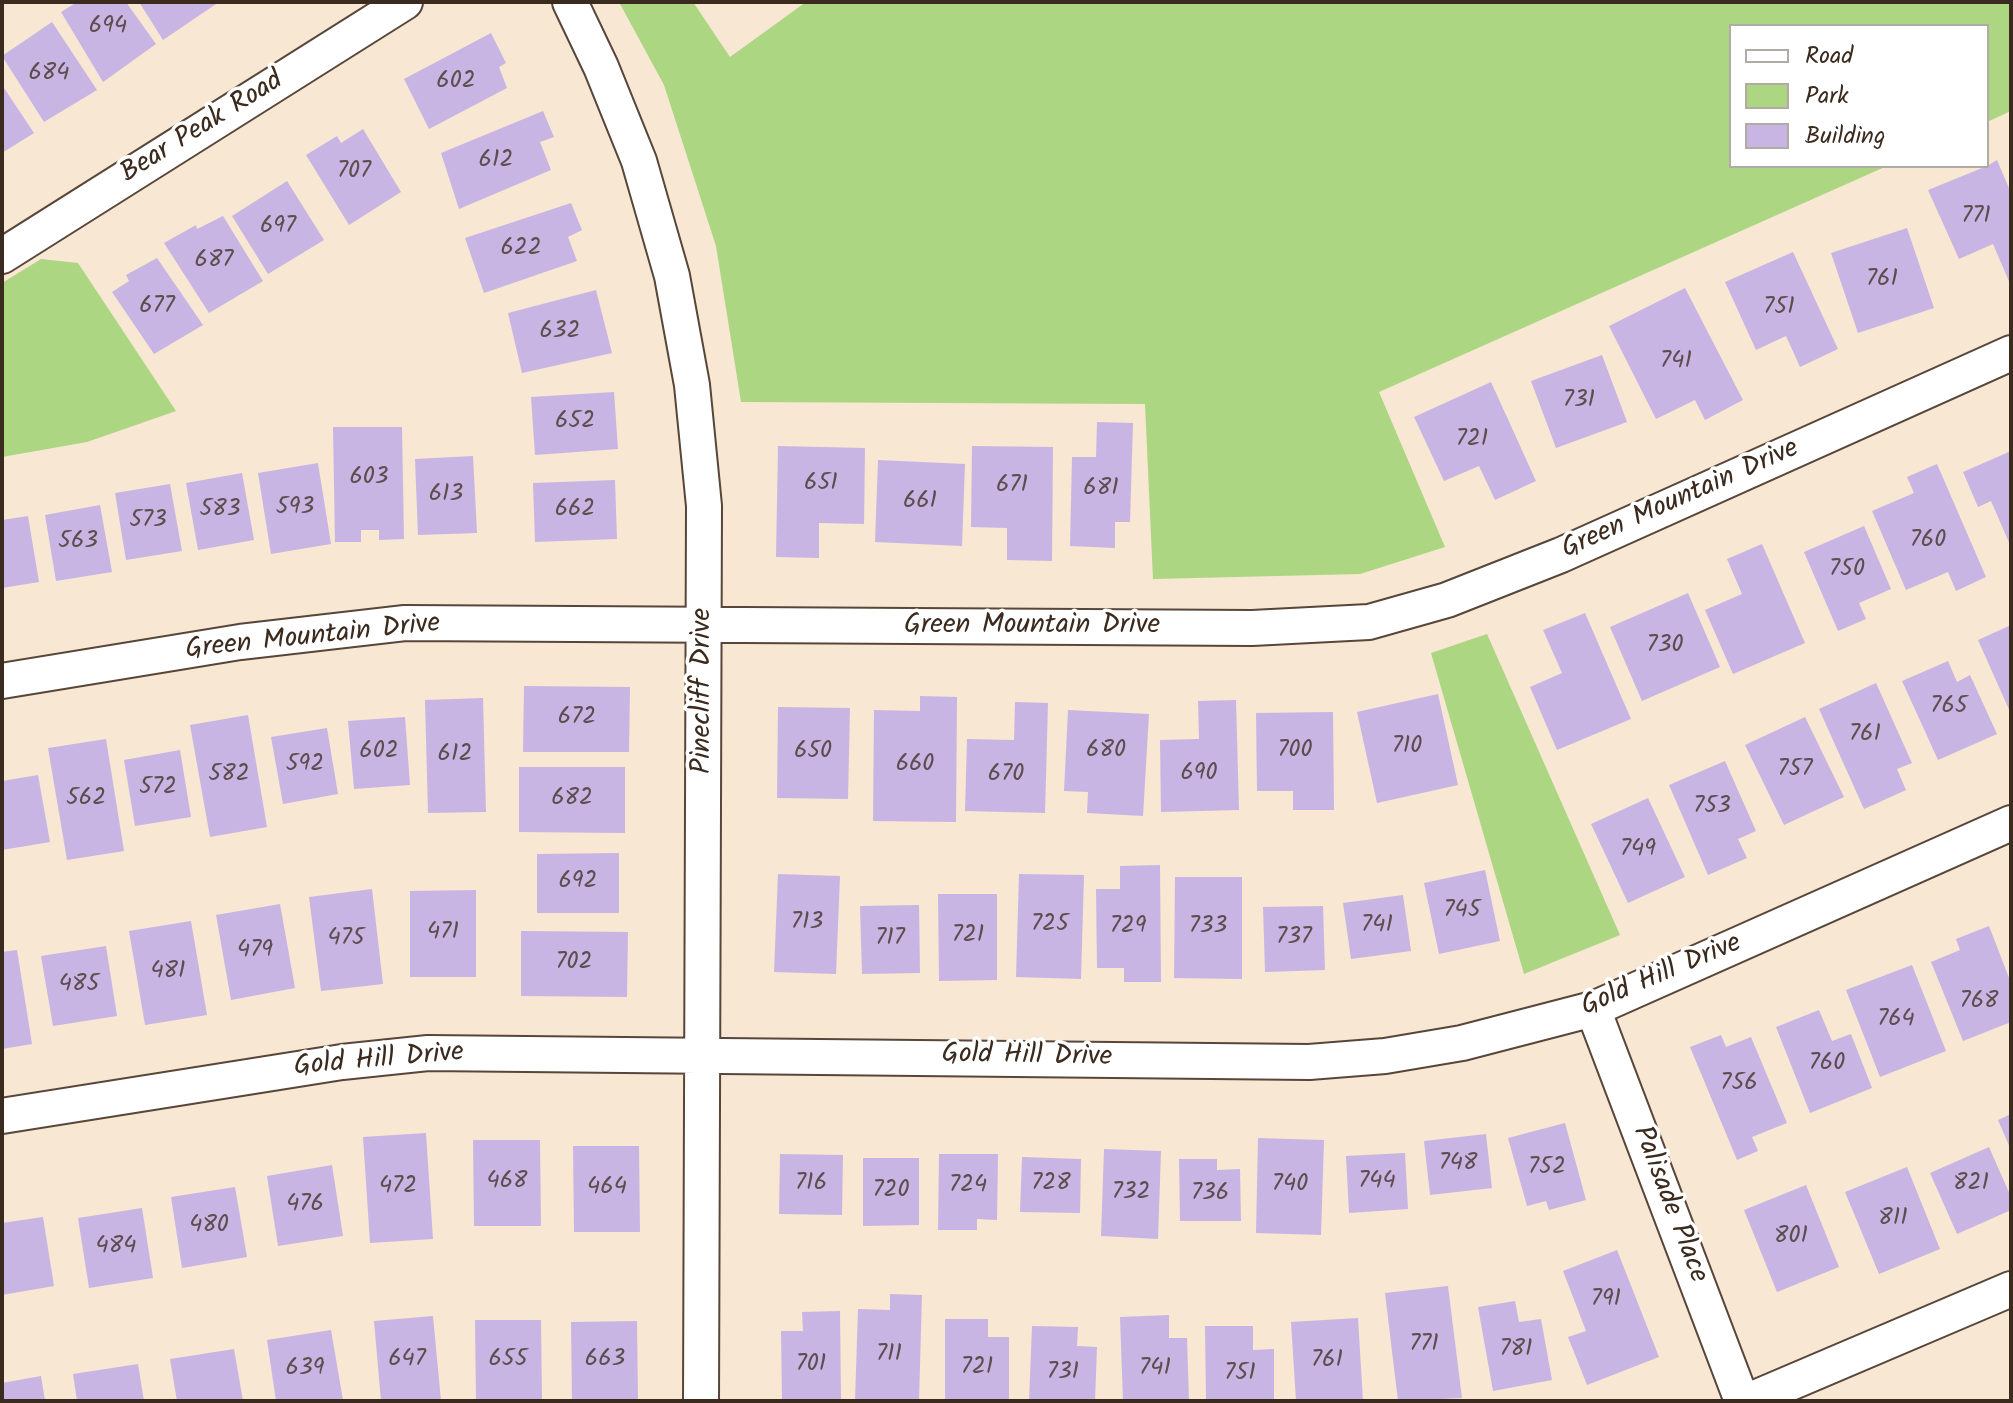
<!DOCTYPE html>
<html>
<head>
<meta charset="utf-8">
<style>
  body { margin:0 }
  #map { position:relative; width:2013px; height:1403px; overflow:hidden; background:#f7e7d3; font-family:Kalam,sans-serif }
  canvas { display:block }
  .frame { position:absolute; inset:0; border:4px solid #3b2a1e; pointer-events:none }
  .legend { position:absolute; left:1729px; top:24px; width:260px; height:144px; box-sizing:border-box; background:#fff; border:2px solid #b1aaa5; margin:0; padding:10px 14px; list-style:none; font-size:24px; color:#3b2a1e }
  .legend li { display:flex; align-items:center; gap:16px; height:40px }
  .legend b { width:40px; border:2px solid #b1aaa5 }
</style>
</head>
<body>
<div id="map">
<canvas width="2013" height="1403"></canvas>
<div class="frame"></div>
<ul class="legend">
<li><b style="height:10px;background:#fff"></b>Road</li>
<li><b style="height:22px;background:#acd682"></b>Park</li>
<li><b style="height:22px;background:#c8b5e3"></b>Building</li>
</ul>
</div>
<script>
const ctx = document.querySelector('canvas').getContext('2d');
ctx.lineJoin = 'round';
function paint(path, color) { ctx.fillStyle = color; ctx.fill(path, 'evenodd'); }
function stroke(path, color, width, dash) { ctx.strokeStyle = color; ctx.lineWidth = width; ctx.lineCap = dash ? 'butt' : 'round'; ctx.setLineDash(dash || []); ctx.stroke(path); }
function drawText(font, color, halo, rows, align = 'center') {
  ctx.font = font + ' Kalam,sans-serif'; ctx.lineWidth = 7; ctx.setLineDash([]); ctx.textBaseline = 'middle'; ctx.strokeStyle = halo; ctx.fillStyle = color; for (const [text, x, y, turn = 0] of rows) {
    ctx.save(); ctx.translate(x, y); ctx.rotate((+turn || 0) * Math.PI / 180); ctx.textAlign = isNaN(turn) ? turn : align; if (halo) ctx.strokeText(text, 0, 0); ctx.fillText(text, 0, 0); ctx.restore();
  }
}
const green = new Path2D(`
  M619 2H693L730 57 806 2H2011V111L1987 122V26H1731V166H1887L1379 392 1445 547 1360 574 1153 579 1145 404 741 402 716 246 664 85Z
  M41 259 78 263 176 411 87 442 2 457V283Z
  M1487 634 1620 935 1524 974 1431 653Z`);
const building = new Path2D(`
  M77 2H126L156 44 103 82 61 12Z
  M139 2H219L163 40Z
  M52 22 97 90 44 122 2 56Z
  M491 33 506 63 499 67 507 88 429 129 404 79Z
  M2 85 34 133 2 153Z
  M543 111 554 137 540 142 551 170 459 209 441 153Z
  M363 129 401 192 349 225 306 155 337 136 341 143Z
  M1997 160 2011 193V286L1993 244 1959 259 1928 190 1987 166Z
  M287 181 324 240 268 274 232 216Z
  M571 203 582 230 568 237 577 261 484 293 465 238Z
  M223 216 263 281 209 313 164 243 196 225 197 229Z
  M1907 228 1934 308 1858 333 1831 253Z
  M1793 252 1838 349 1800 367 1786 336 1756 350 1725 282Z
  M157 258 203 325 154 354 112 292 129 281 126 275Z
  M1685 288 1743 400 1705 420 1695 400 1656 419 1609 326Z
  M596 290 612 353 522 373 508 313Z
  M1602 355 1627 422 1556 448 1531 381Z
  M1491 382 1536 481 1495 500 1479 466 1444 481 1414 417Z
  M614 392 618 449 535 455 531 397Z
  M1097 422 1133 423 1130 522H1115V548L1070 546 1072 457H1096Z
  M333 427H402L404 539 379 540V530H361V542H335Z
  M778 446 865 448 864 524 819 523V558L776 557Z
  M972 446 1053 447 1052 561 1007 560V528L971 527Z
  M2011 451V547L1991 501 1978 507 1963 472Z
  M473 456 477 533 418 535 415 459Z
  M878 460 965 464 962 546 875 542Z
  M318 463 331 544 271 554 258 473Z
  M1937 464 1986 577 1956 591 1948 572 1906 590 1872 511 1914 493 1907 477Z
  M242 473 254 540 198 550 186 483Z
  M615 480 617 539 535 542 533 483Z
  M170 484 182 551 126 560 115 493Z
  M100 505 112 572 56 581 45 515Z
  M28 516 39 582 2 588V520Z
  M1864 526 1891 589 1859 603 1866 619 1838 631 1804 552Z
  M1762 544 1805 643 1733 674 1705 610 1742 594 1727 559Z
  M1688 593 1720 667 1642 701 1610 627Z
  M1585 613 1631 719 1557 750 1530 687 1562 673 1543 630Z
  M2011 625V714L1978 640Z
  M1948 661 1957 682 1970 675 1997 734 1938 760 1902 681Z
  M1876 683 1912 763 1897 769 1906 790 1864 809 1819 709Z
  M524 686 630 687 629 752H523Z
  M1438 694 1458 785 1377 803 1357 712Z
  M920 696 957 697 956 822 873 821 874 710 920 711Z
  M483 698 486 812 428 813 425 700Z
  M1236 700 1239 810 1161 812 1160 740 1199 739 1198 701Z
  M1015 702 1048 703 1045 813 965 811 967 739 1014 740Z
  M778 707 850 708 848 799 777 798Z
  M1068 710 1149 714 1143 816 1087 813 1088 792 1064 791Z
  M1333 712 1334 810H1293V791H1257L1256 713Z
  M248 715 267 827 210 837 190 725Z
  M405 717 410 785 354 789 348 721Z
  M1805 717 1844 797 1784 825 1745 745Z
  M327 728 338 794 283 804 271 737Z
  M106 739 124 851 67 860 48 748Z
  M180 750 191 817 135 826 124 760Z
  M1725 761 1756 831 1738 839 1747 858 1708 875 1669 785Z
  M519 767H625V833L519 832Z
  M38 775 50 842 2 850V781Z
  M1648 798 1685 877 1628 903 1591 824Z
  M619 853V913H537V854Z
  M1160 865 1161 982H1124V968H1097L1096 889H1120V866Z
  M1485 870 1500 941 1439 954 1424 883Z
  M778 874 840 876 836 974 774 972Z
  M1019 874 1084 875 1081 979 1016 977Z
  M1175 877H1242V979L1174 978Z
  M372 889 383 984 321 991 309 897Z
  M476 890V977H410V891Z
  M938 894H997V980L939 981Z
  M1403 895 1411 951 1351 959 1343 903Z
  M280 904 295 988 231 1000 216 915Z
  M919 905 920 973 862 974 860 906Z
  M1323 906 1325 970 1265 972 1263 907Z
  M191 921 207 1015 145 1025 129 931Z
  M1989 926 2011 983V1022L1963 1041 1931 962 1960 950 1956 939Z
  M521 931 628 932 627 997 521 996Z
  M106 946 117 1016 53 1026 41 956Z
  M17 950 32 1044 2 1049V952Z
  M1912 965 1946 1051 1880 1077 1846 990Z
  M1819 1010 1832 1041 1851 1034 1872 1088 1810 1113 1776 1027Z
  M1721 1035 1726 1047 1751 1037 1787 1123 1752 1137 1758 1151 1737 1160 1690 1047Z
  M2011 1114V1150L1998 1120Z
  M1565 1123 1586 1200 1549 1210 1546 1201 1527 1206 1508 1138Z
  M426 1133 433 1239 370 1243 363 1137Z
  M1486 1134 1492 1188 1430 1195 1424 1141Z
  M1258 1138 1324 1140 1321 1235 1256 1233Z
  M473 1140H540L541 1226H474Z
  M573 1146H639L640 1232H574Z
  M1989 1147 2011 1197V1210L1957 1234 1930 1173Z
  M1104 1149 1161 1151 1158 1239 1101 1236Z
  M1405 1153 1408 1209 1349 1213 1346 1156Z
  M780 1154 843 1155 842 1215 779 1214Z
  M939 1154H998L997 1220 977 1219V1230H938Z
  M1022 1157 1081 1159 1080 1213 1020 1212Z
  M863 1158H919V1225L863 1226Z
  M1179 1159H1217V1170L1240 1169 1241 1221H1180Z
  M332 1165 343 1236 278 1246 267 1176Z
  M1907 1167 1940 1249 1879 1274 1845 1192Z
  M1806 1185 1839 1267 1777 1292 1744 1210Z
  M235 1187 247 1257 182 1268 171 1197Z
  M142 1208 153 1278 89 1288 78 1218Z
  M43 1217 54 1286 2 1295V1223Z
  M1617 1250 1659 1357 1587 1385 1568 1337 1586 1331 1563 1271Z
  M1448 1286 1462 1398 1398 1401 1385 1293Z
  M890 1294 922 1295 919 1401H855L858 1309 890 1310Z
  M1515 1301 1519 1322 1541 1319 1552 1380 1493 1391 1478 1307Z
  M840 1311 841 1401H782L781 1331H803L802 1312Z
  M1169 1315V1338H1187L1189 1401H1123L1120 1317Z
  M433 1316 441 1401H381L374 1321Z
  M1358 1318 1363 1401H1296L1291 1322Z
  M945 1319H988V1337H1009V1401H945Z
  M475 1320H541L542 1401H476Z
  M637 1321 638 1401H572L571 1322Z
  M1032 1326 1078 1327 1077 1346 1097 1347 1095 1401H1029Z
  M1205 1326H1253V1350L1274 1349V1401H1206Z
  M331 1330 343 1400 276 1401 267 1340Z
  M234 1349 243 1401H177L170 1359Z
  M138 1364 144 1401H77L73 1374Z
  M41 1376 45 1401H2V1383Z`);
const street = new Path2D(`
  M570 2 601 67 639 161 672 276 692 385 704 506 701 1401
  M2 256 405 2
  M2 681 240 642 405 623 1252 628 1369 622 1447 600 1561 555 2011 353
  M1593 1009 1742 1401
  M2 1116 342 1062 428 1053 1309 1062 1385 1056 1462 1043 1593 1009 2011 823
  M1748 1401 2011 1289`);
const numberNames = [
  ["694",108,28],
  ["684",49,75],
  ["602",456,83],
  ["612",496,162],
  ["707",354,173],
  ["771",1976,218],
  ["697",278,228],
  ["622",521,250],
  ["687",214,262],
  ["761",1882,281],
  ["677",157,308],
  ["751",1779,309],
  ["632",560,333],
  ["741",1676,363],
  ["731",1579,402],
  ["652",575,423],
  ["721",1472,441],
  ["603",369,479],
  ["651",821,485],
  ["671",1012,487],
  ["681",1101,490],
  ["613",446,496],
  ["661",920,503],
  ["593",295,509],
  ["583",220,511],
  ["662",575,511],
  ["573",148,522],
  ["760",1928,542],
  ["563",78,543],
  ["750",1847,571],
  ["730",1665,647],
  ["765",1949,708],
  ["672",577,719],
  ["761",1865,736],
  ["710",1407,748],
  ["680",1106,752],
  ["700",1295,752],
  ["602",379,753],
  ["650",813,753],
  ["612",455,756],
  ["592",305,766],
  ["660",915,766],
  ["757",1795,771],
  ["690",1199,775],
  ["582",229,776],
  ["670",1006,776],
  ["572",158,789],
  ["562",86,800],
  ["682",572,800],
  ["753",1712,808],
  ["749",1638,851],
  ["692",578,883],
  ["745",1462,912],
  ["713",807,924],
  ["725",1050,926],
  ["741",1377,927],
  ["729",1128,928],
  ["733",1208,928],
  ["471",443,934],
  ["721",968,937],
  ["737",1294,939],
  ["475",346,940],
  ["717",890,940],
  ["479",255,952],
  ["702",574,964],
  ["481",168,973],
  ["485",79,986],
  ["768",1979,1003],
  ["764",1896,1021],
  ["760",1827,1065],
  ["756",1739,1085],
  ["748",1458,1165],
  ["752",1547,1169],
  ["468",507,1183],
  ["744",1377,1183],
  ["716",811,1185],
  ["728",1051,1185],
  ["821",1971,1185],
  ["740",1290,1186],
  ["724",968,1187],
  ["472",398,1188],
  ["464",607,1189],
  ["720",891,1192],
  ["732",1131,1194],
  ["736",1210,1195],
  ["476",305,1206],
  ["811",1893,1220],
  ["480",209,1227],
  ["801",1791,1238],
  ["484",116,1248],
  ["791",1606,1301],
  ["771",1424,1346],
  ["781",1516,1351],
  ["711",889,1356],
  ["647",407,1361],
  ["655",508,1361],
  ["663",605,1361],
  ["761",1327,1362],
  ["701",811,1366],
  ["721",977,1369],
  ["639",305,1370],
  ["741",1155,1370],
  ["731",1063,1374],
  ["751",1240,1375]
];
const streetNames = [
  ["Bear Peak Road",203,129,-32],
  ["Green Mountain Drive",1681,501,-24],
  ["Green Mountain Drive",1032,627],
  ["Green Mountain Drive",313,639,-6],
  ["Pinecliff Drive",704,691,-90],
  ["Gold Hill Drive",1662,977,-23],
  ["Gold Hill Drive",1027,1058,1],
  ["Gold Hill Drive",379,1062,-5],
  ["Palisade Place",1668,1205,69]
];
paint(green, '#acd682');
paint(building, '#c8b5e3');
stroke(street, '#574639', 38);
stroke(street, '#fff', 34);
drawText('24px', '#5e4d4f', null, numberNames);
drawText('28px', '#3b2a1e', '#fff', streetNames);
</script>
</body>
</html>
